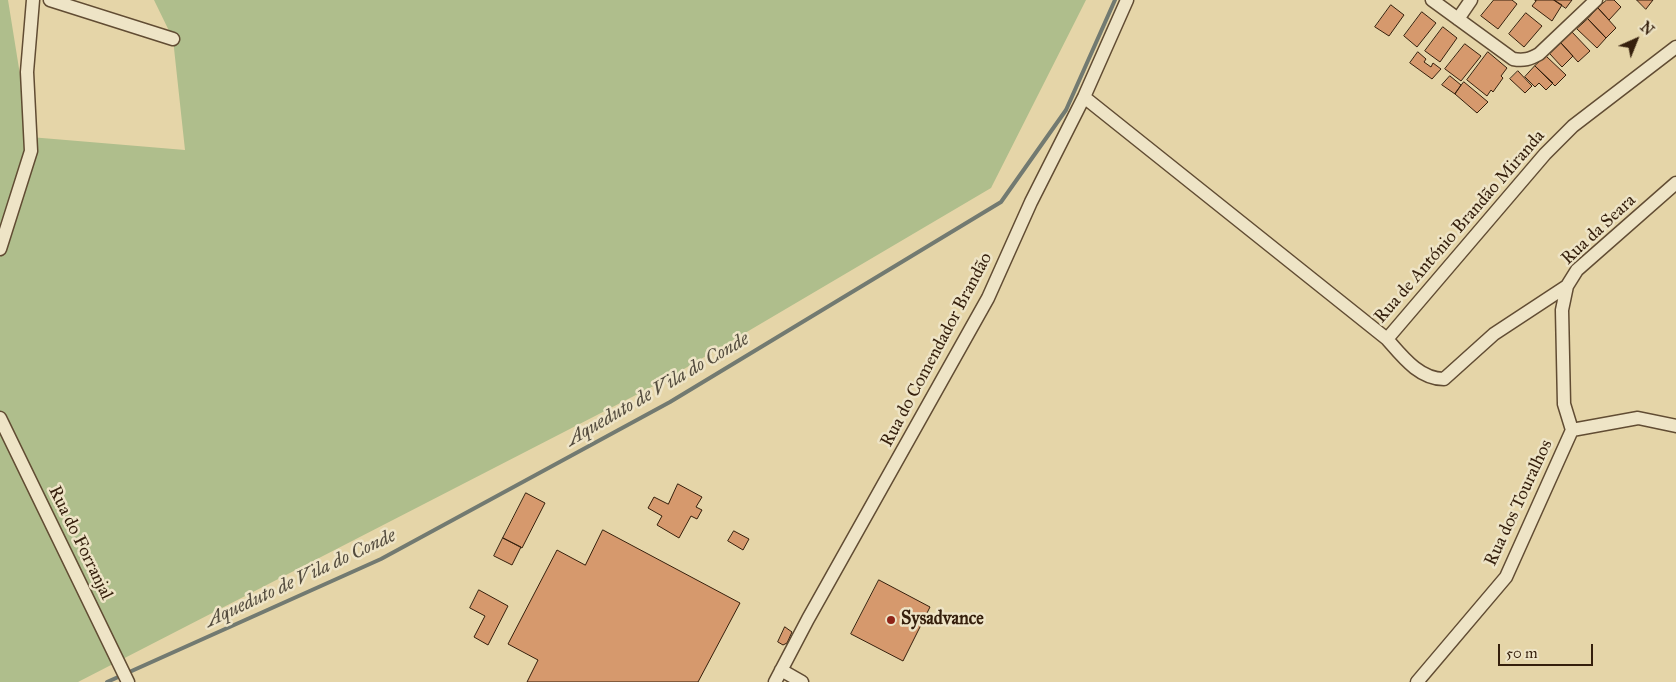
<!DOCTYPE html>
<html>
<head>
<meta charset="utf-8">
<style>
  body { margin:0 }
  #map { position:relative; width:1676px; height:682px; overflow:hidden; background:#e5d5a8; font-family:"IM FELL Great Primer",serif }
  canvas { display:block }
  .north { position:absolute; left:1611px; top:15px; width:50px; height:50px; -webkit-text-stroke:4px #eee4c6; paint-order:stroke; rotate:44deg; font-size:14px; font-weight:700; line-height:20px; text-align:center; color:#351f0c }
  .north::after { content:''; display:block; margin:auto; width:18px; height:22px; background:#351f0c; clip-path:polygon(50% 0,100% 100%,50% 72%,0 100%) }
  .scale { position:absolute; left:1498px; top:644px; width:95px; height:22px; box-sizing:border-box; border:2px solid #351f0c; border-top:0; padding-left:6px; font-size:15px; line-height:18px; white-space:nowrap; color:#351f0c; -webkit-text-stroke:4px #eee4c6; paint-order:stroke }
</style>
</head>
<body>
<div id="map">
<canvas width="1676" height="682"></canvas>
<div class="north">N</div>
<div class="scale">50 m</div>
</div>
<script>
const ctx = document.querySelector('canvas').getContext('2d');
ctx.lineJoin = 'round';
function paint(path, color) { ctx.fillStyle = color; ctx.fill(path, 'evenodd'); }
function stroke(path, color, width, dash) { ctx.strokeStyle = color; ctx.lineWidth = width; ctx.lineCap = dash ? 'butt' : 'round'; ctx.setLineDash(dash || []); ctx.stroke(path); }
function drawText(font, color, halo, rows, align = 'center') {
  ctx.font = font + ' "IM FELL Great Primer",serif'; ctx.lineWidth = 5; ctx.setLineDash([]); ctx.textBaseline = 'middle'; ctx.strokeStyle = halo; ctx.fillStyle = color; for (const [text, x, y, turn = 0] of rows) {
    ctx.save(); ctx.translate(x, y); ctx.rotate((+turn || 0) * Math.PI / 180); ctx.textAlign = isNaN(turn) ? turn : align; if (halo) ctx.strokeText(text, 0, 0); ctx.fillText(text, 0, 0); ctx.restore();
  }
}
const green = new Path2D(`
  M0 0H8L30 137 185 150 173 39 154 0H1086L991 188 667 379 78 682H0Z`);
const stream = new Path2D(`
  M107 682 381 559 670 402 1001 202 1066 110 1115 0`);
const building = new Path2D(`
  M1494 0H1512L1517 4 1498 29 1481 16Z
  M1535 0H1554L1562 5 1552 21 1532 6 1536 1Z
  M1554 0H1572L1566 8Z
  M1607 0H1614L1621 7 1609 20 1598 8Z
  M1637 0H1653L1646 9Z
  M1391 5 1404 15 1389 36 1375 27Z
  M1598 8 1616 28 1606 38 1588 19Z
  M1422 12 1436 23 1417 47 1404 36Z
  M1526 13 1542 26 1524 47 1509 34Z
  M1588 19 1606 38 1597 48 1577 29Z
  M1443 27 1457 38 1440 62 1425 51Z
  M1572 32 1590 51 1578 62 1561 43Z
  M1561 43 1573 56 1562 67 1550 54Z
  M1465 44 1481 56 1461 81 1445 69Z
  M1418 52 1426 59 1424 62 1431 67 1433 63 1441 69 1432 79 1410 63Z
  M1488 52 1507 68 1501 76 1503 78 1493 92 1491 90 1487 96 1467 80Z
  M1546 56 1566 75 1555 86 1535 66Z
  M1535 66 1553 83 1546 90 1539 83 1535 87 1525 77Z
  M1518 71 1532 86 1525 93 1510 79Z
  M1450 76 1461 85 1455 94 1442 85Z
  M1464 82 1488 102 1477 113 1455 94Z
  M678 484 702 497 696 507 702 510 697 519 691 516 679 538 657 525 662 516 648 508 654 497 668 504Z
  M526 493 545 503 522 548 503 538Z
  M603 530 740 603 698 682H527L538 660 508 644 557 550 585 565Z
  M734 531 749 539 743 550 728 541Z
  M503 538 521 547 512 565 494 556Z
  M879 580 930 607 903 661 851 634Z
  M479 590 508 606 488 645 474 637 485 616 470 608Z
  M785 627 792 632 787 643 783 645 778 642Z`);
const minor = new Path2D(`
  M50 0 173 39
  M1432 0 1513 59C1524 61 1530 59 1539 54L1596 0
  M1458 19 1471 0
  M1084 97 1387 339 1545 154 1573 126 1676 47
  M0 249 31 151 27 72 33 0
  M1387 339C1402 356 1419 379 1444 379L1494 334 1567 286
  M0 418 128 682
  M1572 430 1564 404 1562 310 1567 286 1577 270 1676 183
  M1572 430 1638 418 1676 426
  M781 670 802 682
  M775 682 808 619 988 298 1031 202 1084 97 1127 0
  M1417 682 1506 577 1572 430`);
const markers = [
  [891,620,5,"#8f2418"]
];
const streetNames = [
  ["Rua de António Brandão Miranda",1460,227,-49],
  ["Rua da Seara",1599,230,-43],
  ["Rua do Comendador Brandão",937,350,-62],
  ["Rua dos Touralhos",1519,503,-65],
  ["Rua do Forranjal",80,543,64]
];
const poiNames = [
  ["Sysadvance",901,620]
];
const waterNames = [
  ["Aqueduto de Vila do Conde",658,390,-30],
  ["Aqueduto de Vila do Conde",301,579,-25]
];
paint(green, '#afbe8c');
stroke(stream, '#727a71', 4);
paint(building, '#d6996d');
stroke(building, '#351f0c', 1);
stroke(minor, '#614c33', 15);
stroke(minor, '#eee4c6', 12);
for (const [x, y, r, color] of markers) { const dot = new Path2D(); dot.arc(x, y, r, 0, 2 * Math.PI); ctx.fillStyle = color; ctx.fill(dot); stroke(dot, '#eee4c6', 2); }
drawText('18px', '#351f0c', '#eee4c6', streetNames);
drawText('bold 18px', '#351f0c', '#eee4c6', poiNames, 'left');
drawText('italic 19px', '#544c3e', '#eee4c6', waterNames);
</script>
</body>
</html>
